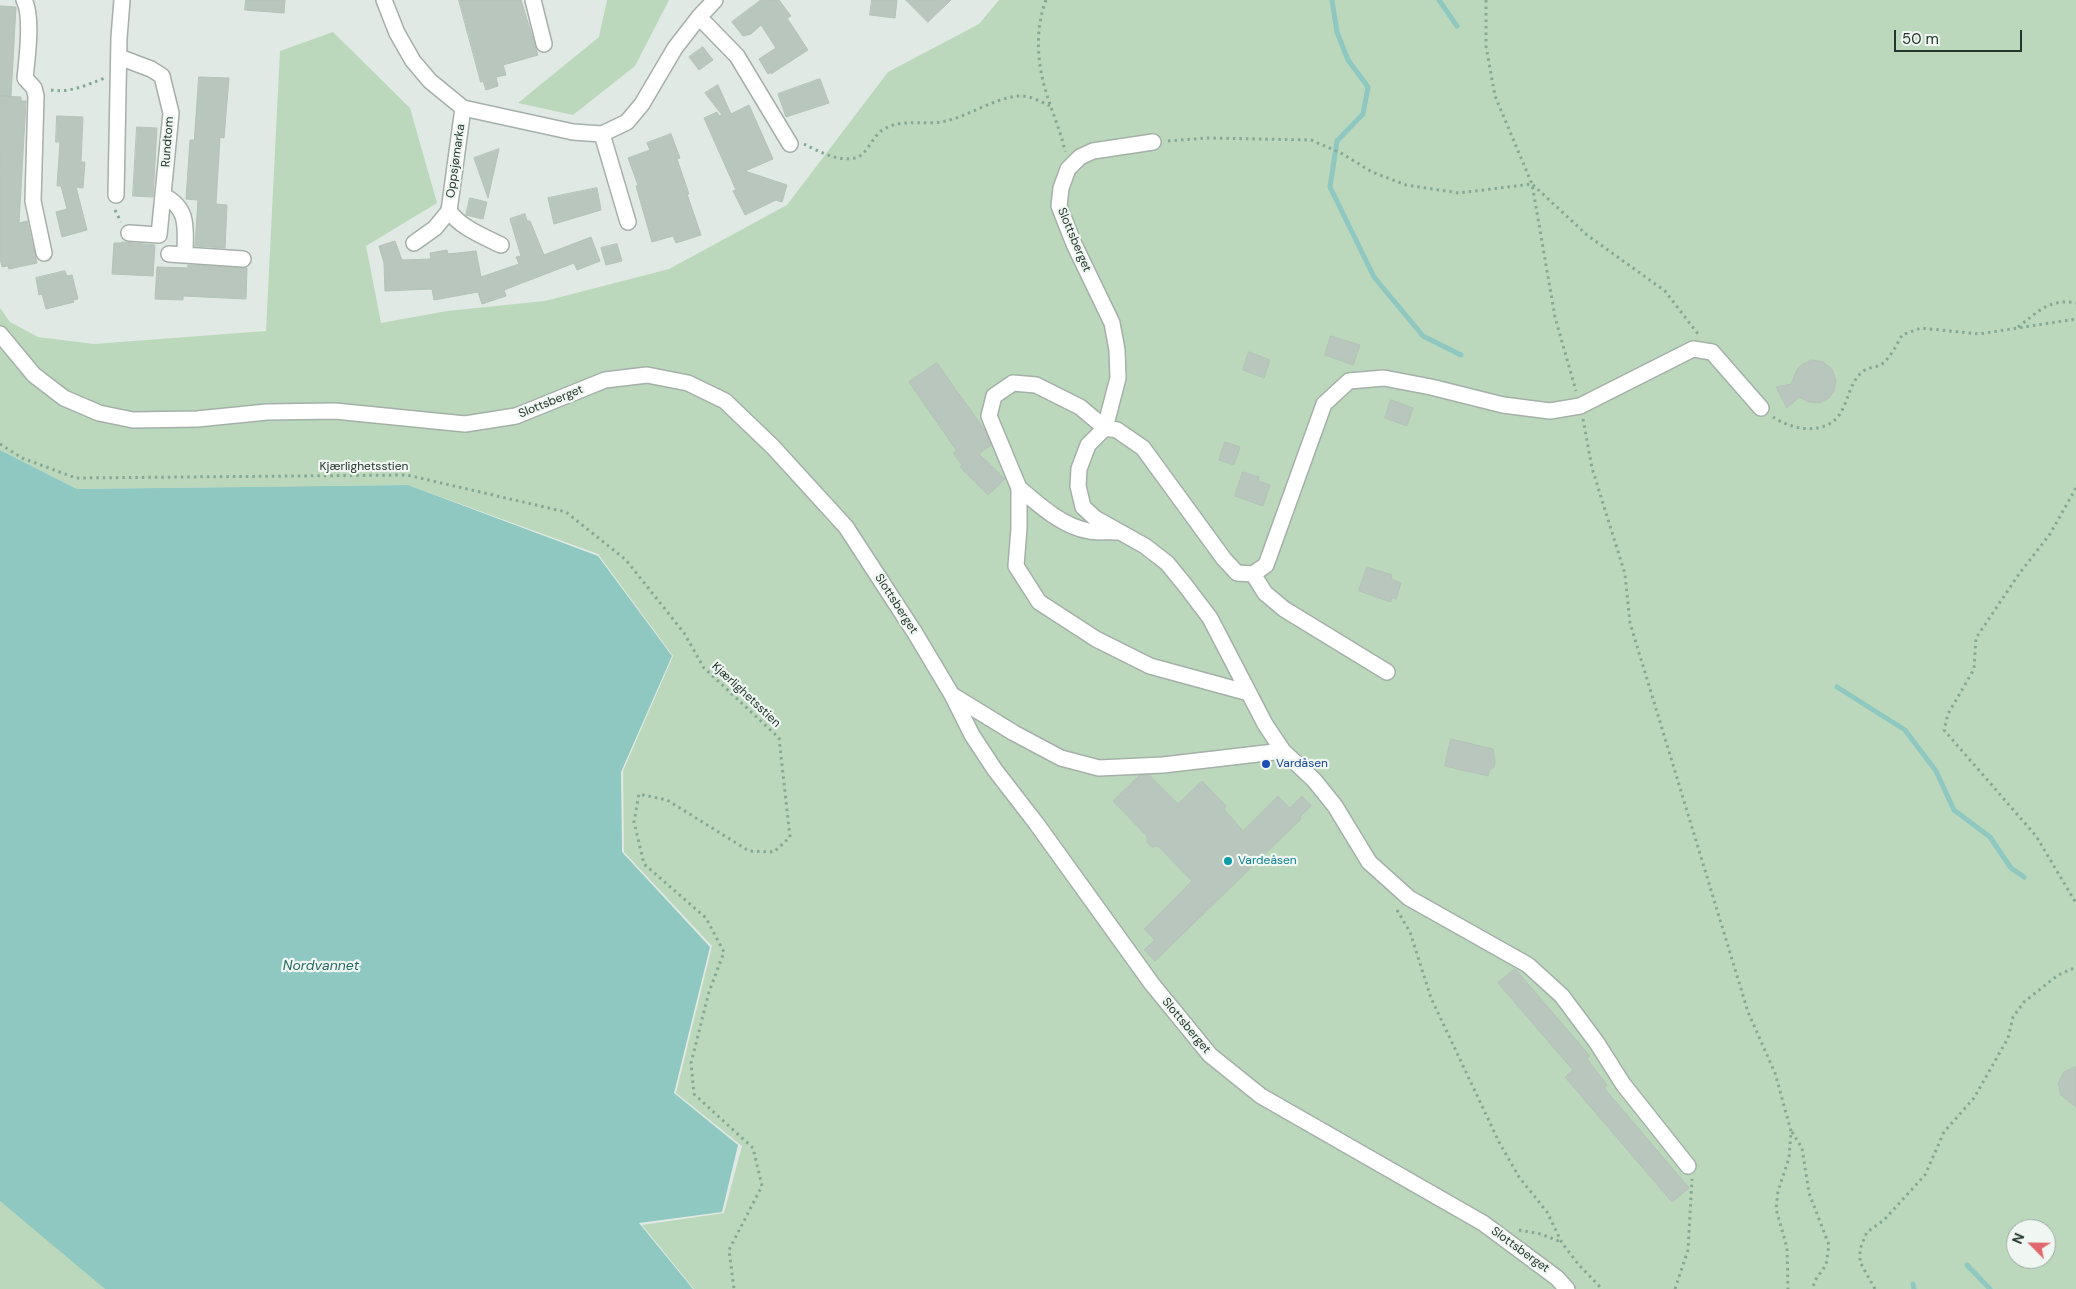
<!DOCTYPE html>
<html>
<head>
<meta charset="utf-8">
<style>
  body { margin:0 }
  #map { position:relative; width:2076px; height:1289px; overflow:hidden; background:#e0e9e3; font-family:"DM Sans",sans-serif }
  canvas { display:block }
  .north { position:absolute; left:2006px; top:1219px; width:50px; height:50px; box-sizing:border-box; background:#f0f6f2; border:1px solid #9eaaa3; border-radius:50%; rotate:293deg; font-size:14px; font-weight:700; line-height:20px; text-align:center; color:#23372c }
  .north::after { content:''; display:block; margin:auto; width:18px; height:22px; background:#e0686c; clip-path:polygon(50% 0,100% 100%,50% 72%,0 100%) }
  .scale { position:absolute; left:1894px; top:30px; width:128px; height:22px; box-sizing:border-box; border:2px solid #23372c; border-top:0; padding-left:6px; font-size:15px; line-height:18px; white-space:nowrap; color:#23372c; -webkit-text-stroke:4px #f0f6f2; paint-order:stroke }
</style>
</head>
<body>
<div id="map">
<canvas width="2076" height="1289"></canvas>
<div class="north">N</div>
<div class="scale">50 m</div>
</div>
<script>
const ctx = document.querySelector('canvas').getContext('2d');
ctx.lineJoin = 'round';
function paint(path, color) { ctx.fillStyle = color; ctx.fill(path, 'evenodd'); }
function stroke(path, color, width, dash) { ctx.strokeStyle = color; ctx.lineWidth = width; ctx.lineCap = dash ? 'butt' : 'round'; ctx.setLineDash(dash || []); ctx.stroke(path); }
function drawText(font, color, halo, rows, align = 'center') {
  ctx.font = font + ' "DM Sans",sans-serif'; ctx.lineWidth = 4.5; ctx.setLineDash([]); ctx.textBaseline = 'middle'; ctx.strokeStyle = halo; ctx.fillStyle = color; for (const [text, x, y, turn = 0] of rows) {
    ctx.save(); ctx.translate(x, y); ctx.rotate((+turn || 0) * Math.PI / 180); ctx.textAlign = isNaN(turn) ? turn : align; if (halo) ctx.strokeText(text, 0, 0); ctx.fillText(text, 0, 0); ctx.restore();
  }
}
const green = new Path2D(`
  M607 0H669L635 66 573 115 518 103 599 37Z
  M999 0H2076V1289H694L642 1225 724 1213 742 1146 676 1093 712 946 624 852 623 771 673 656 598 554 408 485 77 489 0 450V308L10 322 38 337 94 344 266 331 280 51 333 32 410 108 437 203 366 246 381 323 447 311 545 301 669 269 787 205 888 72 979 24ZM2016 1229H2046V1259H2016Z
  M0 1201 42 1234 105 1289H0Z`);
const water = new Path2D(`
  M0 450 77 489 408 485 598 556 672 656 621 772 622 852 710 947 674 1093 738 1145 722 1212 639 1223 693 1289H105L0 1201Z`);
const stream = new Path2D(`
  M1332 0 1337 32 1348 60 1368 87 1363 114 1337 141 1330 187 1374 277 1423 336 1461 355
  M1439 0 1457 26
  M1837 687 1905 730 1936 771 1954 810 1990 837 2011 868 2024 877
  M1967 1265 1990 1289
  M1913 1284 1914 1289`);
const building = new Path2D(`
  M246 0H285L284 13 245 10Z
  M459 0H521L538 55 503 65 506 75 496 77 498 86 486 90 483 81 481 82Z
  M761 0H779L791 16 787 18 808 50 771 74V72L768 74 759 59 776 48 761 25 751 34 743 36 732 22Z
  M872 0H897L895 18 870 15Z
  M906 0H951L928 22Z
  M0 6 16 7 11 96H0Z
  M703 47 713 60 699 70 689 57Z
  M199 77 229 78 224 138 220 137 216 204 227 205 225 248 195 246 198 200 186 199 190 140H194Z
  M820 79 829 103 786 117 778 94Z
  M718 85 731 114 749 105 773 159 745 171 787 185 782 202 776 200 745 215 733 191 736 190 704 118 717 112 719 116 722 115 705 93Z
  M0 96 21 97V101H26L19 223 27 221 37 263 9 269 8 266 2 267 0 258Z
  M57 116 83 117 81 162H85L83 188 76 187 87 230 62 237 56 212 67 209 61 186H57L60 142H56Z
  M137 127 157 128 153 197 133 196Z
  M671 134 680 158 677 159 689 194H687L701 235 676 243 673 236 652 242 636 186 638 185 628 158 650 150 647 143Z
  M499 149 488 198 474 158Z
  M597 188 601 210 554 224 548 198Z
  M470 198 487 202 483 219 466 215Z
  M525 214 527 221H530L544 255 591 237 600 261 577 270 574 263 504 290 506 296 482 304 478 292 434 300 432 289 385 291 384 263 379 246 395 241 402 260 431 259 430 253 447 250 448 254 476 251 481 277 519 264 516 257 521 256 510 219Z
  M122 242 155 245 153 276 112 274 114 243H122Z
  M617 244 622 261 606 265 601 248Z
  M188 265 247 268 246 299 183 296V300L155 299 157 267 188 268Z
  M65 271 67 276 72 275 78 299 73 300 74 302 46 309 42 294 39 295 36 278Z
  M1331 336 1360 345 1353 365 1325 355Z
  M1249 352 1270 360 1264 378 1243 370Z
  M1812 360 1823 362 1832 369 1836 381 1834 391 1829 398 1819 403 1809 402 1799 397 1787 408 1776 387 1791 384 1798 368 1803 364Z
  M937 363 986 432 991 445 979 454 1005 479 988 495 960 467 962 465 953 453 957 451 909 382Z
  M1391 400 1413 408 1407 426 1385 418Z
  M1225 442 1240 447 1234 465 1219 460Z
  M1243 472 1259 477 1258 481 1270 485 1263 506 1235 496Z
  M1367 567 1392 575 1391 579 1401 583 1396 599 1392 597 1391 602 1359 591Z
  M1451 739 1493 749 1495 762 1494 767 1490 770 1488 776 1445 766Z
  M1149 775 1178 804 1202 781 1226 806 1224 809 1243 831 1278 796 1290 808 1302 796 1311 806 1300 817 1301 819 1155 961 1144 950 1155 940 1144 929 1192 881 1158 846 1152 847 1147 842V836L1113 801 1139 776Z
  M1515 969 1590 1056 1587 1059 1607 1085 1604 1088 1689 1188 1672 1202 1565 1077 1573 1070 1498 983Z
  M2076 1067V1107L2061 1095 2058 1083 2064 1072Z`);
const path = new Path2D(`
  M1046 0C1033 35 1038 72 1051 107 1056 122 1062 136 1065 152
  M1486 0V46L1495 96 1532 184 1555 317 1576 391
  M51 90C71 93 86 85 105 78
  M1168 141 1207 138 1311 140 1341 153 1372 172 1406 185 1459 193 1532 184 1587 235 1665 291 1698 334
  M804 144C818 151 838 162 855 158 866 156 872 138 881 131 899 118 921 125 941 122 966 118 991 99 1018 96 1029 95 1040 101 1050 106
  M115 210 121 222
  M2018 327C2038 312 2049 298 2076 303
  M1773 417C1792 430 1825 436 1840 414 1848 401 1850 383 1861 373 1866 367 1876 368 1882 364 1891 357 1897 344 1902 335L1921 328 1979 334 2076 319
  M1583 419 1592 468 1625 574 1630 623 1748 1012 1775 1073 1791 1131 1789 1158 1778 1191 1776 1209 1787 1248 1788 1289
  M0 444 22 458 76 478 407 475 566 512 626 560 684 633 704 668 779 738 790 837 774 852 749 851 667 800 639 794 634 822 644 864 706 918 724 952 709 992 691 1063 694 1094 753 1148 762 1186 729 1250 734 1289
  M2076 488 2050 534 2019 574 1976 638 1974 669 1948 714 1944 730 2036 836 2076 903
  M1397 910 1410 932 1431 998 1499 1142 1519 1177 1547 1212 1562 1243 1579 1265 1602 1289
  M1792 1132 1802 1148 1809 1193 1829 1245 1826 1265 1816 1279 1812 1289
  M1519 1230 1541 1234 1561 1242
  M1675 1289 1688 1250 1692 1179
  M1875 1289 1860 1262V1249L1867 1232 1884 1220 1925 1175 1944 1132 1974 1098 2008 1038 2013 1017 2024 1002 2058 975 2076 967`);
const minor = new Path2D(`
  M24 0C33 16 27 59 25 78L34 88 36 96 33 201 44 253
  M384 0 397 33 413 61 430 81 463 108 573 132 602 134 627 122 642 104 675 48 699 17 715 0
  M533 0 544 44
  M699 17 737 56 790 144
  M119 57 151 69 162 76 171 113 159 235 129 233
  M463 108 449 211C461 228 483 236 501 245
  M602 134 628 222
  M1153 142 1093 151 1080 157 1068 169 1061 188 1059 206 1074 244 1112 323 1117 350 1118 378 1105 428 1088 445 1079 469 1078 486 1083 507 1095 518 1145 546 1167 563 1185 585 1210 618 1265 724 1283 751 1314 780 1335 806 1369 862 1409 898 1528 965 1562 996 1597 1043 1623 1084 1688 1166
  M116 195 119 38 122 0
  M164 196C190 209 185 230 185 255
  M414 243 435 228 449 211
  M169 254 243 259
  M0 334 34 375 64 398 99 413 133 420 197 419 267 412 335 411 465 424 516 416 605 380 647 375 688 383 725 401 773 447 846 527 915 633 952 695 972 735 995 770 1036 823 1152 984 1210 1055 1261 1096 1483 1223 1557 1278 1567 1289
  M1019 488C1039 505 1062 526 1089 531 1098 533 1108 531 1117 532
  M1253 574 1266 565 1324 404 1349 381 1384 378 1431 387 1503 405 1550 411 1580 406 1693 349 1712 352 1761 408
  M1253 574 1265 593 1284 609 1387 672
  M1249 693 1150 666 1096 639 1039 602 1016 566 1019 528V488L989 416 994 396 1013 383 1036 385 1080 407 1105 428 1117 430 1143 448 1224 559 1237 573 1253 574
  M952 695 1014 733 1061 758 1099 768 1163 765 1283 751`);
const markers = [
  [1266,764,5,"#1a4fb4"],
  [1228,861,5,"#0f9aa8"]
];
const streetNames = [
  ["Rundtom",168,142,-86],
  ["Oppsjømarka",456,161,-82],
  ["Slottsberget",1074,240,67],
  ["Slottsberget",551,402,-22],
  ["Kjærlighetsstien",364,467],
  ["Slottsberget",896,604,57],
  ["Kjærlighetsstien",746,695,43],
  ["Slottsberget",1186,1026,50],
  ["Slottsberget",1520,1250,36]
];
const transitNames = [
  ["Vardåsen",1276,764]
];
const cultureNames = [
  ["Vardeåsen",1238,861]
];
const waterNames = [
  ["Nordvannet",321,966]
];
paint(green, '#bcd8bc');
paint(water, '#8fc8c1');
stroke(stream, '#8fc8c1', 5);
paint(building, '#b9c6be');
stroke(building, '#b4c2b8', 1);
stroke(minor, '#a4b0a8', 18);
stroke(path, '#85a994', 3, [2.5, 4]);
stroke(minor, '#fff', 15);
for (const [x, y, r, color] of markers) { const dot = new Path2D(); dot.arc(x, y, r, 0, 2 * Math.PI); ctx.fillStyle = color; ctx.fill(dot); stroke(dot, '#f0f6f2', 2); }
drawText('12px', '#23372c', '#f0f6f2', streetNames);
drawText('12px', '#164399', '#f0f6f2', transitNames, 'left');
drawText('12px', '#0d838f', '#f0f6f2', cultureNames, 'left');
drawText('italic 14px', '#256b64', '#f0f6f2', waterNames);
</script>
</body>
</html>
